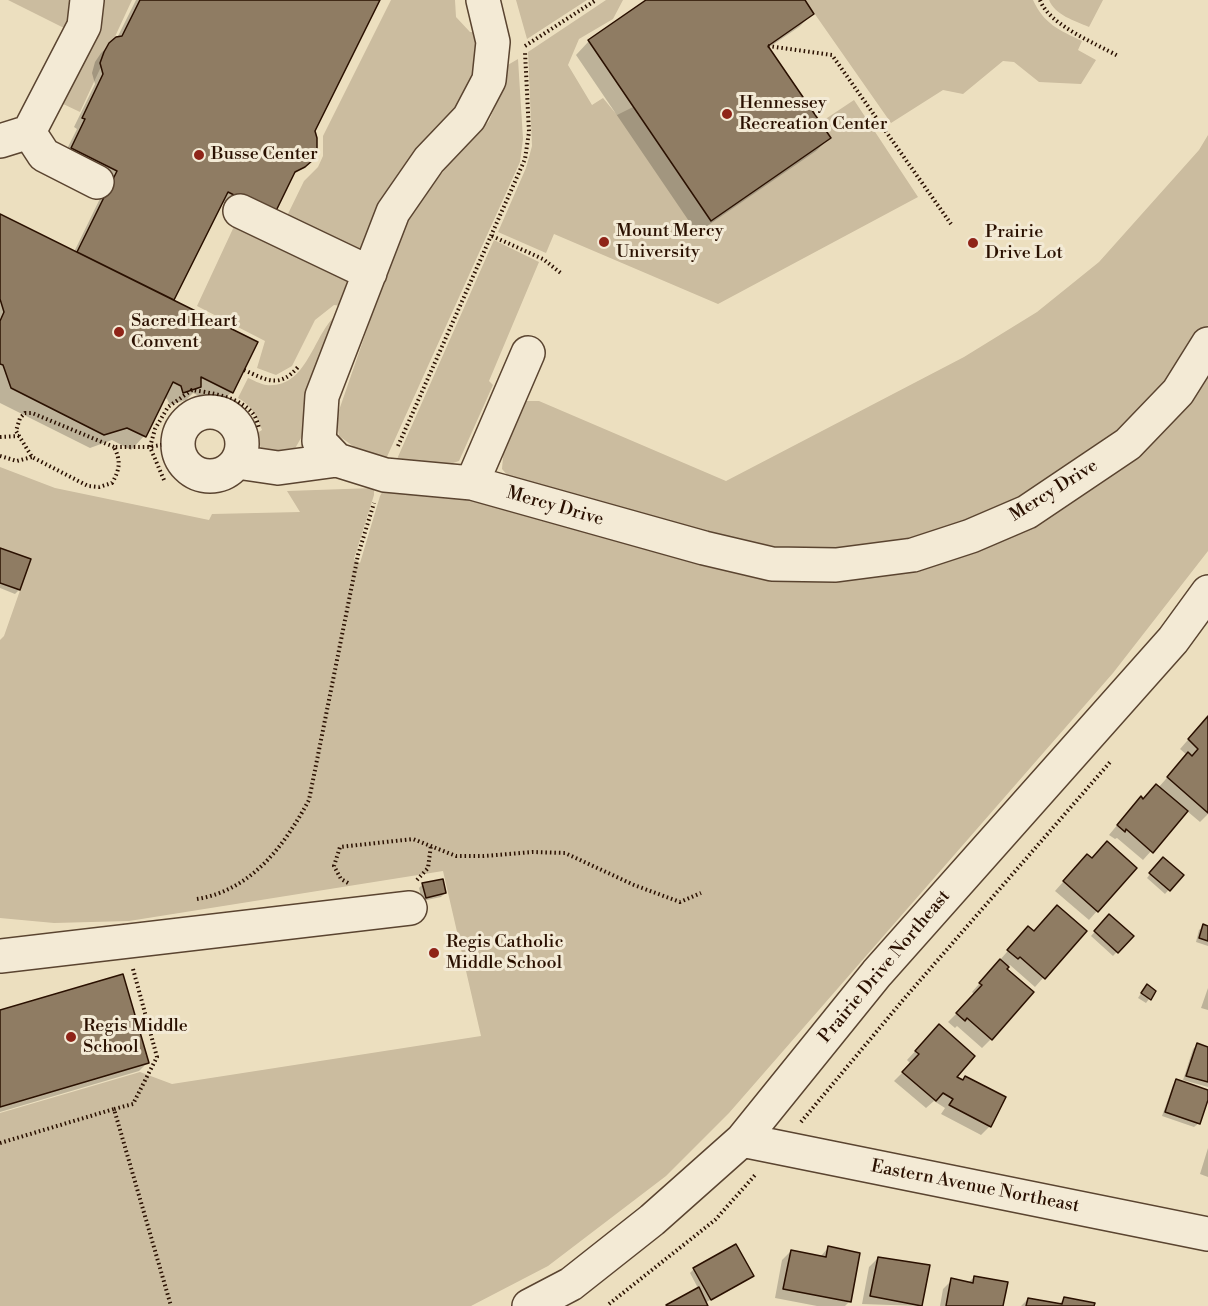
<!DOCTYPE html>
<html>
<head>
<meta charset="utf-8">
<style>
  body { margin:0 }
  canvas { display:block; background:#ecdfbf }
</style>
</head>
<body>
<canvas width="1208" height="1306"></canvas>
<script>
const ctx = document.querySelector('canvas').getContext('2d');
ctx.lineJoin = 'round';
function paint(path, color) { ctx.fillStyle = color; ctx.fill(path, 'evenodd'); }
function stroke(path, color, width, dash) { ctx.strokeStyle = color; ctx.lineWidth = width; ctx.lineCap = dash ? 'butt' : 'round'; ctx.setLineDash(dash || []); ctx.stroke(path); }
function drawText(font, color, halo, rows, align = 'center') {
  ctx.font = font + ' "Libre Bodoni",serif'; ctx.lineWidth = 6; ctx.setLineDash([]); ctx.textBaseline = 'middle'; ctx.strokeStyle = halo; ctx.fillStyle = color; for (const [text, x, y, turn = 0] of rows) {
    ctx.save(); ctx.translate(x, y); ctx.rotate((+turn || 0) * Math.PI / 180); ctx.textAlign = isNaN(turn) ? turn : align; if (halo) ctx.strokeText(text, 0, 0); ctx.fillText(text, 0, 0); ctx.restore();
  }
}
const green = new Path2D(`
  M8 0H74L66 29Z
  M100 0H132L80 112 59 102Z
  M391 0H455L456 17 470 32H479L476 86 364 252 285 220 304 181 318 167 323 156V136Z
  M516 0H587L527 39Z
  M606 0H623L613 19 579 39 568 65 592 105 603 98 617 115 633 107 711 221 831 138 821 122 854 100 918 197 718 304 554 234 546 253 498 232 526 168 532 146 528 52Z
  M805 0H1033C1044 24 1059 30 1082 41L1078 50 1096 60 1081 84 1039 82 1014 62 1003 61 963 94 943 90 891 123Z
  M1049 0H1103L1089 27C1075 21 1055 15 1049 0Z
  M518 59 523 139 520 162 386 459H371L339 436 336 419 393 254 414 209 453 159 489 121 501 92 506 66Z
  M1208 135V325L1181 370 1137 419 1029 497 966 524 902 543 801 552 743 545 510 478 502 469 504 445 524 401H539L726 481 964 357 1037 312 1099 262 1199 150Z
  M237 220 354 280 342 306 334 305 315 320 292 366 276 375 257 368 265 341 197 306Z
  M494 240 539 262 489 381 493 385 459 461 450 464 397 459Z
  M334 317 339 320 305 431 293 452 274 456 261 449 257 433 262 430C257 416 251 405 238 398L248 378C253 380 260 384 266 385 306 389 312 339 334 317Z
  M1208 375V551L1113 673 729 1113 666 1176 548 1266 471 1306H0V1113L140 1072 172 1084 481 1036 443 871 129 921 54 923 0 918V640L4 636 31 559 0 548V467L55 488 209 520 212 514 300 512 287 491 374 488V495L354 559 360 563 380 496 384 489 493 501 742 575 771 578 1041 522 1110 477 1169 426Z`);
const shadow = new Path2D(`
  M136 0H378L313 131 311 159 291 177 264 223 222 202 172 301 232 392 218 405 193 393 186 400 170 405 167 399 164 397 144 436 131 450 112 440 90 448 0 403V215L74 252 109 180 63 157 77 129 74 127 95 84 92 73 95 62 101 53 117 38Z
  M649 0H803L812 14 799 27 768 48 829 138 816 151 697 233 576 55 589 41Z
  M0 549 19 590 15 594 0 588Z
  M1208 717V814L1200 822 1187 811 1143 860 1117 838 1115 839 1109 835 1132 807 1158 788 1187 755 1180 749Z
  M1159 863 1182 875 1165 894 1147 878Z
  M1078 865 1097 911 1089 920 1055 891Z
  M423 884 445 893 441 897 422 901 419 888Z
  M1109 916 1132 936 1113 956 1091 936Z
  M1204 926 1208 927V946L1196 942 1199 930Z
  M1085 931 1035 987 1010 965 1007 967 991 1039 982 1048 957 1026 955 1028 948 1022 975 995 972 992 1020 937 1033 932Z
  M1208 988V1010L1201 1008Z
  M1143 990 1149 999 1146 1003 1138 998Z
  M0 1012 148 1062 139 1071 0 1112Z
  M930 1035 955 1077 1004 1098 990 1126 981 1135 941 1114 945 1108 934 1101 926 1108 894 1081 911 1064 907 1060Z
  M1197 1045 1208 1048V1087L1183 1080 1193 1049Z
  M1177 1081 1208 1092 1199 1123 1194 1127 1162 1116 1173 1085Z
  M1208 1148V1177L1200 1174Z
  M828 1248 849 1302 845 1306H817L775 1298 782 1260 791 1251 820 1257Z
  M878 1258 920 1305V1306L862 1304 869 1267Z
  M694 1269 752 1275 705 1303 707 1306H668L698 1288 690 1273Z
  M974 1277 1001 1306H940L943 1289 952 1280 968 1283Z
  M1028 1299 1058 1305 1064 1299 1093 1306H1021Z`);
const building = new Path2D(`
  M140 0H380L315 131 317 138V150L313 160 305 167 295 172 274 215 228 192 174 300 77 252 117 171 71 148 85 119 82 118 103 74 100 63 104 52 109 43 116 37 122 36Z
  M646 0H805L814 14 768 46 831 138 711 221 588 40Z
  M0 214 258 342 233 393 201 377V387L183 393 181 386 173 382 146 437 127 428 104 435 11 388 3 365 0 364V321L4 312 0 299Z
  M0 548 31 559 20 590 0 583Z
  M1208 716V813L1167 777 1188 752 1192 756 1198 749 1188 739Z
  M1156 784 1188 811 1153 853 1126 829 1125 832 1117 825 1141 796 1143 799Z
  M1107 841 1137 868 1098 912 1063 881 1087 854 1092 858Z
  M1163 857 1184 875 1170 891 1149 873Z
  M443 879 446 893 426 898 422 883Z
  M1057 905 1087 931 1045 979 1020 957 1018 959 1007 950 1028 926 1034 931Z
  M1109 914 1134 936 1118 953 1094 931Z
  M1203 924 1208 926V941L1199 938Z
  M1000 959 1009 967 1007 969 1034 992 992 1040 967 1018 965 1021 956 1013 982 985 979 983Z
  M123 974 149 1063 0 1107V1010Z
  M1147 984 1156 991 1151 1000 1141 993Z
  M939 1024 975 1056 957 1077 963 1080 965 1076 1006 1097 991 1127 949 1105 953 1099 943 1093 936 1101 902 1072 919 1054 915 1051Z
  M1197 1043 1208 1047V1082L1186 1076Z
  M1176 1079 1208 1090V1100L1200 1124 1165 1112Z
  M736 1244 754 1276 711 1300 693 1268Z
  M828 1246 860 1253 851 1302 783 1289 791 1250 826 1257Z
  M878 1257 930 1265 922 1306 870 1296Z
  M974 1276 1008 1282 1003 1306H946L951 1278 973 1283Z
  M699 1287 708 1306H667L666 1305Z
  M1064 1297 1095 1303 1094 1306H1026L1028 1298 1062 1304Z`);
const path = new Path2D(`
  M1040 0C1049 25 1095 43 1118 56
  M525 46 596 0
  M768 46 832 55 951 224
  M492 236 543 259 562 274
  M244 370C267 380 279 389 298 367
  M0 437 19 436
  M398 446 525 159 529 132 525 52
  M114 447 32 413H25L20 418 16 431 32 457 88 486 99 487 112 483C120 469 121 461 114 447H150L177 442
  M0 456 17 461 32 457
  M164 480 150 447 155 429 168 407 192 390C212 393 241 397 254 415 256 418 258 424 259 428
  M417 880 428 868 431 845
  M348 883 341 879 334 866 340 847 413 839 456 856H484L533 852 565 853 634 885 680 902 701 893
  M197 899C252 890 284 846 309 800L358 555 374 503
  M133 969 157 1057 133 1104 114 1109 171 1306
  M801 1122 903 1000 1111 761
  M0 1143 114 1109
  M609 1304 715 1220 756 1174`);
const minor = new Path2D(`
  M483 0 493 42 489 80 469 118 429 160 393 212 322 396 319 441 337 460 385 475 472 483 704 548 772 564 836 565 913 555 971 536 1027 512 1128 444 1178 392 1208 344
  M29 132 84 26 87 0
  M29 132 44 155 97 182
  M0 141 29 132
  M240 211 370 273
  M178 444a32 32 0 1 1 64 0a32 32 0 1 1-64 0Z
  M237 462 278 468 337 460
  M472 483 528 353
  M0 956 410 908
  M742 1140 1208 1234
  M529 1306 571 1284 652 1220 742 1140 877 973 1173 640 1208 592`);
const markers = [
  [727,114,6,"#8f2418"],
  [199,155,6,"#8f2418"],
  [604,242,6,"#8f2418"],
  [973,243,6,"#8f2418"],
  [119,332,6,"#8f2418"],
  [434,953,6,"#8f2418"],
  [71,1037,6,"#8f2418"]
];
const poiNames = [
  ["Hennessey",739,104],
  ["Recreation Center",739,125],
  ["Busse Center",211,155],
  ["Mount Mercy",616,232],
  ["University",616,253],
  ["Prairie",985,233],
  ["Drive Lot",985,254],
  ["Sacred Heart",131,322],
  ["Convent",131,343],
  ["Regis Catholic",446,943],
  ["Middle School",446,964],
  ["Regis Middle",83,1027],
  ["School",83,1048]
];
const streetNames = [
  ["Mercy Drive",1054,491,-32],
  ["Mercy Drive",555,507,16],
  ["Prairie Drive Northeast",885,967,-50],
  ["Eastern Avenue Northeast",975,1187,11]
];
paint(green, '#cbbc9f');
paint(shadow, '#0003');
paint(building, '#8f7c63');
stroke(building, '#2a1000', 1.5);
stroke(minor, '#5a4430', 36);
stroke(path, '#2a1000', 4, [1.5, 3]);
stroke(minor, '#f3ead5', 33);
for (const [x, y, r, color] of markers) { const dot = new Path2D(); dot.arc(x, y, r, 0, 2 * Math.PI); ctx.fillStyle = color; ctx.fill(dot); stroke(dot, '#f3ead5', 2); }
drawText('18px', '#2a1000', '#f3ead5', poiNames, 'left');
drawText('18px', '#2a1000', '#f3ead5', streetNames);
</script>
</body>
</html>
